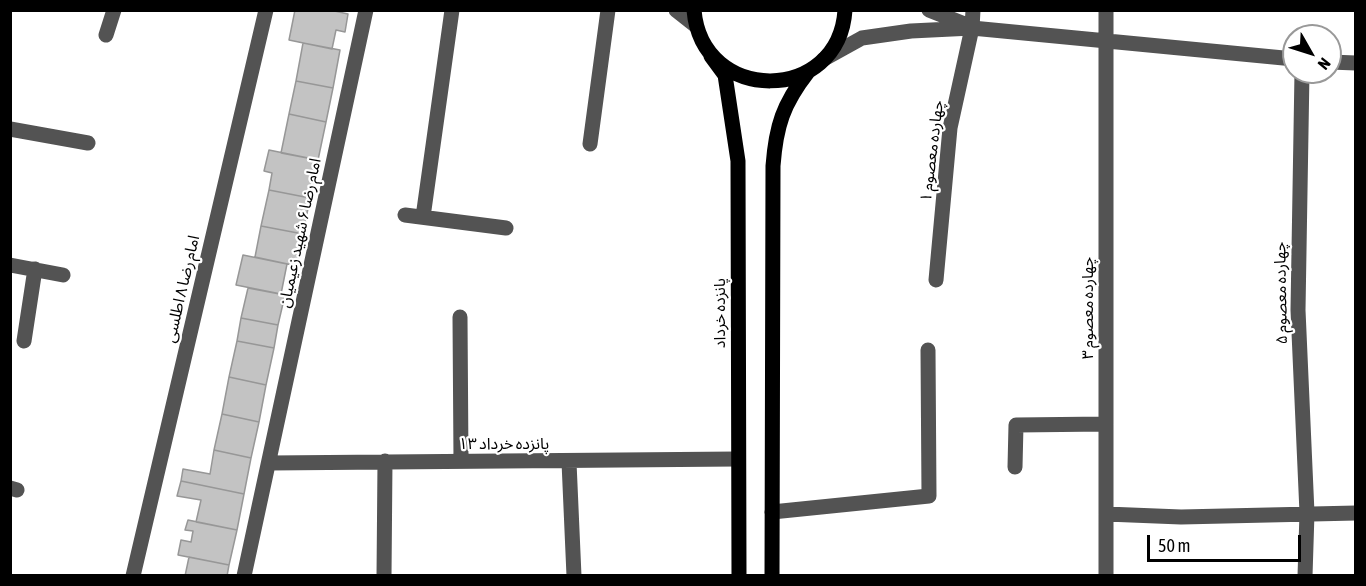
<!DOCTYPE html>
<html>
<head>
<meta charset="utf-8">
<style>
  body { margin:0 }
  #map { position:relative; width:1366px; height:586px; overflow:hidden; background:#fff; font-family:"Asap Condensed",sans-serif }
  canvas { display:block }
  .frame { position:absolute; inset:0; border:12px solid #000; pointer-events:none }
  .north { position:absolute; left:1282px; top:24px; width:60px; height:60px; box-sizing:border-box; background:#fff; border:2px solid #999; border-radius:50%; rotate:129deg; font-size:16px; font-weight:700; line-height:24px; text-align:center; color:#000 }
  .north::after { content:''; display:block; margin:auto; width:21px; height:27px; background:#000; clip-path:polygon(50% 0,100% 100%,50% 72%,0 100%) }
  .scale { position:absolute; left:1147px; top:535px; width:154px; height:27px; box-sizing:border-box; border:3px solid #000; border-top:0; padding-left:8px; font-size:18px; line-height:21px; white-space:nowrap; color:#000; -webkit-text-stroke:4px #fff; paint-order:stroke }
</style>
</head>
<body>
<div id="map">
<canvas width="1366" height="586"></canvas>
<div class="frame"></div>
<div class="north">N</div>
<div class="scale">50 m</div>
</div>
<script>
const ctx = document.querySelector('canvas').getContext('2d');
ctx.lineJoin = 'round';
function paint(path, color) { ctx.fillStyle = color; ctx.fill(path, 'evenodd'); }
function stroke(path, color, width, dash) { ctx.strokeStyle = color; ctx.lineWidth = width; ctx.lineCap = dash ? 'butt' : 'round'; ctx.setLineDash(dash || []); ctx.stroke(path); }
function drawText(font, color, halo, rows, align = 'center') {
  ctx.font = font + ' "Asap Condensed","Noto Sans Arabic",sans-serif'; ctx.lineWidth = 4.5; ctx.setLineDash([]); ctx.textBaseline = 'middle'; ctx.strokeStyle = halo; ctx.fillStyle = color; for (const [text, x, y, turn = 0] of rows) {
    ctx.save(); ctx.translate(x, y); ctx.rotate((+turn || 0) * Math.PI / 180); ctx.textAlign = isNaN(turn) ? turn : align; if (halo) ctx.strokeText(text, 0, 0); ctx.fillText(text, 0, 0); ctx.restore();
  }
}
const building = new Path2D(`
  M295 10H330L348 14 345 32 336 30 332 49 289 40Z
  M303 43 340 50 333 88 296 81Z
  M296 81 333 88 326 122 289 114Z
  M289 114 326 122 318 160 281 153Z
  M269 150 318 160 310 198 269 190 272 173 264 171Z
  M269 190 310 198 303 234 261 226Z
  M261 226 303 234 297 266 255 257Z
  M243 255 287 264 281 294 236 285Z
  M248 288 285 295 278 325 241 318Z
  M241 318 278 325 274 348 237 341Z
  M237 341 274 348 266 385 229 377Z
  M229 377 266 385 259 422 222 414Z
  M222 414 259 422 251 458 214 450Z
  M214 450 251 458 244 494 181 481 183 469 210 474Z
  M181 481 244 494 237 530 196 522 201 500 177 496Z
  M188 520 237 530 229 565 178 555 181 540 191 542 193 531 185 530Z
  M189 557 229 565 227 576H185Z`);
const minor = new Path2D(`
  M676 10 695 25
  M929 10 967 25
  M1106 10V576
  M106 35 114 10
  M824 59 862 38 911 31 972 28 1294 59
  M1330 62 1356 63
  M1302 72 1298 310 1307 513 1305 576
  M10 129 88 143
  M590 144 608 10
  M405 215 506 228
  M423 217 452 10
  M10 265 63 275
  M936 280 950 128 972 28 973 10
  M460 317 461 461
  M24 341 35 269
  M569 462 574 576
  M270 463 737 459
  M1015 467 1016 425 1106 424
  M10 488 17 490
  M772 512 929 496 928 350
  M1106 514 1181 517 1356 513
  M133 576 266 10
  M244 576 366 10
  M384 576 385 461`);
const major = new Path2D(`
  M694 10C702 105 839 104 845 10
  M711 56 725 75 738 161 739 576
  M772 576 773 166C776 126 783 104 808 72`);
const streetNames = [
  ["چهارده معصوم ۱",932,151,-83],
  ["امام رضا ۶ شهید زعیمیان",300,233,-78],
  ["امام رضا ۸ اطلسی",182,289,-77],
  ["چهارده معصوم ۵",1281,293,-91],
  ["چهارده معصوم ۳",1088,308,-90],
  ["پانزده خرداد",720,313,-90],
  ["پانزده خرداد ۱۳",504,444]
];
paint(building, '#c3c3c3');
stroke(building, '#979797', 1.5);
stroke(minor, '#535353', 15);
stroke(major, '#000', 15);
drawText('16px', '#000', '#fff', streetNames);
</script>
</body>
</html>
